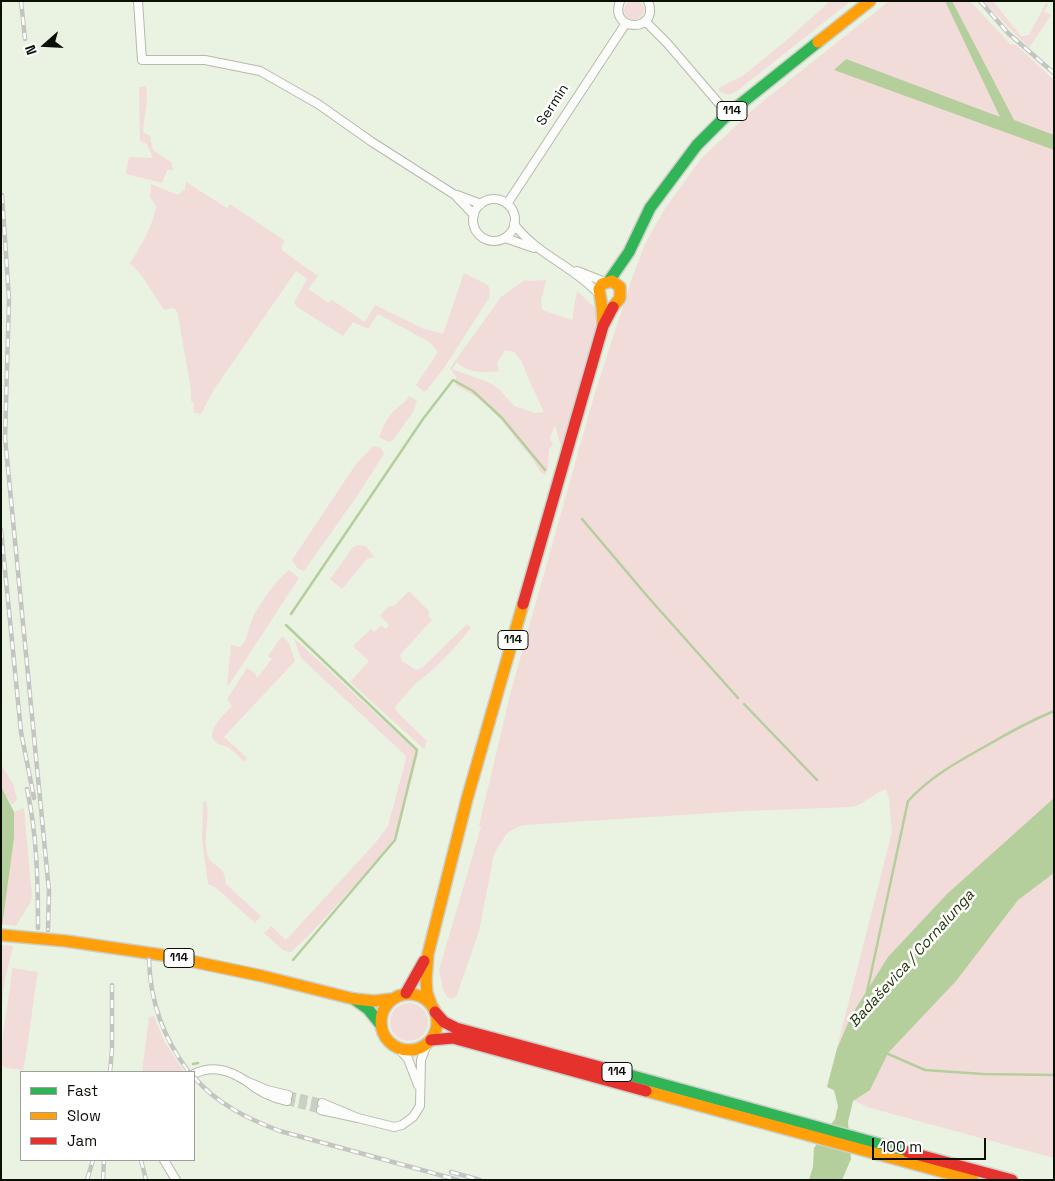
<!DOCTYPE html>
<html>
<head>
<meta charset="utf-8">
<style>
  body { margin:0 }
  #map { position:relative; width:1055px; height:1181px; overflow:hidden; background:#eaf2e2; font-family:"Space Grotesk",sans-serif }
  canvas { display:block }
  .frame { position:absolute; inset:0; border:2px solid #0b1007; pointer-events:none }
  .legend { position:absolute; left:20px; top:1071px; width:175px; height:90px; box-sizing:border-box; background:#fff; border:1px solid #9d9f9c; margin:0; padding:6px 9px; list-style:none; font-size:15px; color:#0b1007 }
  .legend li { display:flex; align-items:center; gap:10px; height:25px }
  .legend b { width:25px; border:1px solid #9d9f9c }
  .north { position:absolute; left:20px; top:20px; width:50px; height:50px; -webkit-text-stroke:4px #fff; paint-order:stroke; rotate:251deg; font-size:14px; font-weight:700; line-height:20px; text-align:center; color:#0b1007 }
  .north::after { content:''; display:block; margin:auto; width:18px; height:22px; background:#0b1007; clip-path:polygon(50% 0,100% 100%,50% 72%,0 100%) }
  .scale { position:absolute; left:872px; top:1138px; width:114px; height:22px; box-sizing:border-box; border:2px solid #0b1007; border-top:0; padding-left:6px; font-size:15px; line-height:18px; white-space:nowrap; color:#0b1007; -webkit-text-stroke:4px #fff; paint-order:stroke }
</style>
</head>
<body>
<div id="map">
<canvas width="1055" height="1181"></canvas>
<div class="frame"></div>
<ul class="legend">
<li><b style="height:6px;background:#30b455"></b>Fast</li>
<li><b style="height:6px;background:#ff9f0a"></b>Slow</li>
<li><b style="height:6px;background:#e5322d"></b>Jam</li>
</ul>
<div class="north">N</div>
<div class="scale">100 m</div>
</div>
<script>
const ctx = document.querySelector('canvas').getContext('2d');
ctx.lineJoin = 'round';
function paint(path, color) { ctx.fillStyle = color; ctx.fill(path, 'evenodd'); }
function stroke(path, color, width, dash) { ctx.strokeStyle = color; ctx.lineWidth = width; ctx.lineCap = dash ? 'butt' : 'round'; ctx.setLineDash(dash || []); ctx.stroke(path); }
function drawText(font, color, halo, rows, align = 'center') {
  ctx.font = font + ' "Space Grotesk",sans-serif'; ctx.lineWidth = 5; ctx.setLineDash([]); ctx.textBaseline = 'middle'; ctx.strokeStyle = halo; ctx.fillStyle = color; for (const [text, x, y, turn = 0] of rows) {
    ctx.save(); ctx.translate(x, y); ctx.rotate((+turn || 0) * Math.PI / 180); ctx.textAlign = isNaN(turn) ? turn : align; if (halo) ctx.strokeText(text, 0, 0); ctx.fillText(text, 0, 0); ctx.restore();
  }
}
const green = new Path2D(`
  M624 10a10 10 0 1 1 20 0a10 10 0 1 1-20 0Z
  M830 1H851L737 91 729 95 720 92 718 88 744 75 788 39Z
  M889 1H970L1010 44 1016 45 1054 80V1158L867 1107 827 1087 892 832 889 799 886 789C873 794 866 803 852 807L744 811 525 825 517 827 507 833 494 854 479 931 457 995 452 999 448 998 443 990 439 970 481 827 479 826 482 813 511 691 594 396 631 281 644 246 664 210 700 160 709 151 757 106Z
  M983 1H993L1021 36 1029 35 1046 3 1048 5 1044 12 1051 15 1029 48Z
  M146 86C149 102 144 116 143 132L150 136 153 150 171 162 173 170H167L162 183 126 174 129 157 153 158 147 144 140 141 139 87Z
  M186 182 227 208 230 204 285 241 281 247 283 251 318 276 308 289 329 303 332 300 365 322 375 305 422 328 443 334 464 273 488 285 490 291 489 298 444 368 427 390 424 392 416 385 438 352 431 343 378 314 368 329 353 322 343 336 297 307 294 303 307 279 296 271 213 391 201 414 195 413 193 407 195 404 191 401V390L178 315 175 309 171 308 164 310 142 276 130 263C141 246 153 226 156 206L150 197 151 184 178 195 185 189Z
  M525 280 529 281 546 280 541 301 542 310 572 320 577 291 592 305 601 309 563 454 555 425 550 438 553 444 549 450 548 469 545 475 539 471 534 461 493 410 475 396 455 385 456 377 450 368 501 297ZM505 350 514 352 522 362 528 378 544 412 535 413 514 406 499 389 488 382 452 369 457 362C468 374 484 373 499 371L497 363Z
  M409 396 417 401 413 412 393 440 389 442 379 437C383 427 388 415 397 408 402 404 405 402 409 396Z
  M373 446 381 448 384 454 355 499 304 571 298 569 292 560 356 464Z
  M358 545 366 546 374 557 367 559 342 589 330 579 353 547Z
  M289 570 299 578 229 685 227 686 231 645 240 647C249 639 247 631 251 622 258 605 275 581 289 570Z
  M409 591 430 612 428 615 432 620 400 655 402 661 416 670 422 668 467 624 471 628 456 646 435 668 416 683 395 707 397 712 427 741 424 749 350 682 369 661 353 646 371 629 374 632 381 625 386 629 389 625 380 615 389 606H394Z
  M282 636 289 643 295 661 224 737 247 758 244 762C239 757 234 751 229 748 225 745 220 746 217 743 203 734 225 713 232 706L227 699 247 668 255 673 257 678 272 659 268 656Z
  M294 638 417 752 418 755 399 829 387 850 310 934 291 952 284 951 264 933 271 926 286 940 376 842 388 826 406 759V756L301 658Z
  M1 764 14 786 17 800 12 805 1 786Z
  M206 801C211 819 202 838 208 856 213 869 224 862 226 884L261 916 255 923 216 888 208 884 202 839 203 802Z
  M24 808 32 895 30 903 16 926 1 924 14 838V812Z
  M1 945 13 946 5 979 1 1013Z
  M12 968 38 972C32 1005 30 1038 23 1070L7 1068 1 1065C1 1032 10 1000 12 968Z
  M390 1022a19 19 0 1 1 38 0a19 19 0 1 1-38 0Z
  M154 1016 164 1041 184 1072H142L149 1017Z`);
const water = new Path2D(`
  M945 1H952L1014 120 1054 135V150L834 70 846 59 1000 117Z
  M1 786 14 812V838L1 934Z
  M1054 798V873L1018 900 956 981 888 1053 870 1090 853 1101 848 1122 851 1159 842 1180H809L813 1167 814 1148 835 1119 838 1106 834 1090 827 1087 837 1049 851 1016 888 957 947 894Z`);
const stream = new Path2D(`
  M582 519 648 597 738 698
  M291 614 423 419 453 380 473 391 502 418 545 470
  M286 625 417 750 395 840 293 960
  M744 704 817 780
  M867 992 908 801C930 777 957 762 986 746 1008 733 1030 721 1054 711
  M886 1053 925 1070 983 1074 1054 1075
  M193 1064 198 1063`);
const streetTunnel = new Path2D(`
  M288 1095 322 1103
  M287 1101 321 1110`);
const street = new Path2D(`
  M138 1 142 60H205L260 71 318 104 372 142 455 195 474 215
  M620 1C608 33 661 33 648 1
  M645 21 667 43 728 114
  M457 195 481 204
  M473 220a21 21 0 1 1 42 0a21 21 0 1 1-42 0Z
  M507 204 626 23
  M514 224C536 254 573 266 598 293
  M505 238 534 248
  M577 271 605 282
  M398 1048 408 1059 418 1085
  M194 1074C213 1065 229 1070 246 1081
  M287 1101C271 1098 259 1092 246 1081L267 1090 288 1095
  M321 1110 358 1118 322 1103
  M358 1118 394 1127 402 1125 413 1117 420 1106 421 1060 427 1044
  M164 1160 176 1180`);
const fast = new Path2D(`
  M609 281 629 252 650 208 697 145 728 114 818 42
  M354 999 368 1009 381 1025
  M622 1073 908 1152`);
const slow = new Path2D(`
  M818 42 870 1
  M603 326 602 307 599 289 602 284 612 281 620 287V298L613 307
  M1 935 66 941 162 955 262 976 354 999 374 1001 392 999
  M381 1022a28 28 0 1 1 56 0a28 28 0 1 1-56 0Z
  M431 1004 427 993 426 981 428 954 467 799 523 604
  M646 1091 973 1180`);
const jam = new Path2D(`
  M523 604 603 326 613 307
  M406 993 424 961
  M435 1012 444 1022 456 1028 622 1073
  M431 1040 453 1038 646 1091
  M908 1152 1012 1180`);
const rail = new Path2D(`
  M21 1 25 39
  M980 1 1008 33 1054 73
  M2 195 9 299 5 438 49 891 48 930
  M1 530 21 732 34 798
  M27 789C37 834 38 882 38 928
  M149 959C150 1002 163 1038 189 1072
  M110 1072 112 1050V985
  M194 1077C217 1104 248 1119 280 1131L458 1180
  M141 1160 146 1180
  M451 1172 480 1180
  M87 1180 93 1160
  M103 1180 104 1160`);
const shields = [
  [732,111,30],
  [513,640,30],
  [179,958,30],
  [617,1072,30]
];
const shieldNames = [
  ["114",732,111],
  ["114",513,640],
  ["114",179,958],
  ["114",617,1072]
];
const streetNames = [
  ["Sermin",553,105,-57]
];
const waterNames = [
  ["Badaševica / Cornalunga",912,959,-48]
];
paint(green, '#f2dcda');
paint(water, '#b4ce9c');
stroke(stream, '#b4ce9c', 2.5);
stroke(streetTunnel, '#c9d0c1', 8, [8, 4]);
stroke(street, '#b4baad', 10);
stroke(fast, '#cccfc8', 14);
stroke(slow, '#cccfc8', 14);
stroke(jam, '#cccfc8', 14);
stroke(street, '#fcfdfb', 8);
stroke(fast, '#30b455', 11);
stroke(slow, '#ff9f0a', 11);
stroke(jam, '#e5322d', 11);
stroke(rail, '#c2c5c0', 4.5);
stroke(rail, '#fff', 2.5, [8]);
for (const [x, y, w] of shields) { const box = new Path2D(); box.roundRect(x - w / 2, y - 9.5, w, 19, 4); ctx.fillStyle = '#fff'; ctx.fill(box); stroke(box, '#0b1007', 1); }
drawText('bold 12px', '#0b1007', null, shieldNames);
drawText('14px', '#0b1007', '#fff', streetNames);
drawText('italic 15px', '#203505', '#fff', waterNames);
</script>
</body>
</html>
